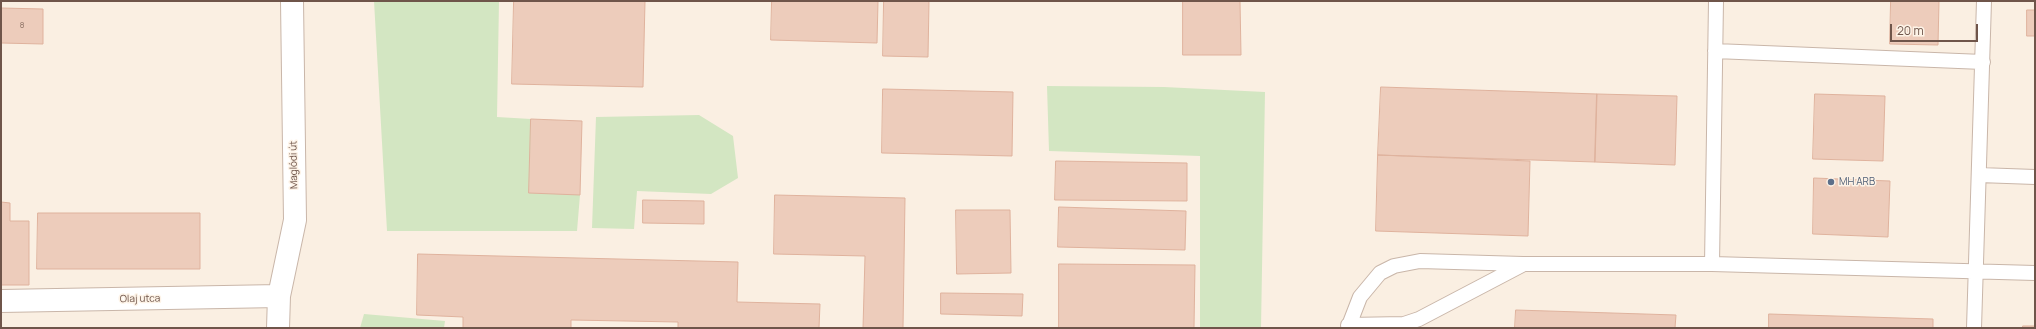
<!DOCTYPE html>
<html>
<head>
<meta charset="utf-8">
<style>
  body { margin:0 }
  #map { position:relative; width:2036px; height:329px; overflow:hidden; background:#faefe2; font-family:Manrope,sans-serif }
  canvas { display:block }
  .frame { position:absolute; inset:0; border:2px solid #6f554a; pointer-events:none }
  .scale { position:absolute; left:1890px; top:24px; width:88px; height:18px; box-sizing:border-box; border:2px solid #6f554a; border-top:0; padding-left:5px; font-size:12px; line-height:14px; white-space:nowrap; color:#6f554a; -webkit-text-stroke:3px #fdf3e7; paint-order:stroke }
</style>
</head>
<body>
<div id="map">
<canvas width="2036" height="329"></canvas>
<div class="frame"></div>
<div class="scale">20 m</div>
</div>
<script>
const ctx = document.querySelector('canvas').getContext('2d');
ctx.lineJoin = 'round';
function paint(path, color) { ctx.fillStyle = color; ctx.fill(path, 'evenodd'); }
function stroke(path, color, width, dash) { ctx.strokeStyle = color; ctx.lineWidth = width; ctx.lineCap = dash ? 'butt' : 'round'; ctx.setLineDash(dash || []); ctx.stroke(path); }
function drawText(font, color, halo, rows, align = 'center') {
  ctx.font = font + ' Manrope,sans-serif'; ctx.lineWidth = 3; ctx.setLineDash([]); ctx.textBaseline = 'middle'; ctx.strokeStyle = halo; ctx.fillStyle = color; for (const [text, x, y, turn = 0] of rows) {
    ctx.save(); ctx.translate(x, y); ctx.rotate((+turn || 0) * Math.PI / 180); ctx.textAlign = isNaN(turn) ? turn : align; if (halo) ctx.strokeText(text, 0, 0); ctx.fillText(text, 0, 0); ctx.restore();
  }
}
const green = new Path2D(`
  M374 1H499L497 117 531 119 580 195 577 231H387Z
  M1047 86 1164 87 1265 92 1261 328H1200V156L1049 151Z
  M699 115 733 136 738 178 711 194 637 191 634 229 592 228 596 117Z
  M364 314 445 321 444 328H360Z`);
const building = new Path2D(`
  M514 1H645L643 87 512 84Z
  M772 1H878L877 43 771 40Z
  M884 1H929L928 57 883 56Z
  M1183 1H1240L1241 55H1183Z
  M1891 1H1939L1938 45 1890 44Z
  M1 8 43 9V44L1 43Z
  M2027 10H2035V36H2027Z
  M1381 87 1597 94 1595 162 1378 155Z
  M883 89 1013 92 1012 156 882 153Z
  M1597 94 1677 96 1675 165 1595 162Z
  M1815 94 1885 96 1883 161 1813 159Z
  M531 119 582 121 580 195 529 193Z
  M1378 155 1530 161 1528 236 1376 231Z
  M1056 161 1187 163V201L1055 200Z
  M1814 178 1890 181 1888 237 1813 234Z
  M775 195 905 198 903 328H863L865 256 774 254Z
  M643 200 704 201V224L643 223Z
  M1 202 10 203V221H29V285H1Z
  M1059 207 1186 211 1185 250 1058 247Z
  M956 210H1010L1011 273 957 274Z
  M38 213H200V269H37Z
  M418 254 738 262 737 302 820 304 819 328H678V322L571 320V328H463V317L417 315Z
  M1059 264 1195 265 1194 328H1059Z
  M941 293 1023 294 1022 316 941 314Z
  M1516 310 1676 315 1675 328H1515Z
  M1769 314 1933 319V328H1769Z
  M2023 326H2035V328H2023Z`);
const lane = new Path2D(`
  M1715 51 1983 62
  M1979 175 2035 177
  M1712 264 1716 1
  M1348 325 1404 324 1419 319 1522 265
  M1348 328 1360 297 1380 273 1394 266 1420 261 1523 264H1712L2035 273
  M1974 328 1984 1`);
const street = new Path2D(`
  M1 301 279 296
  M278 328 279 296 295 220 292 1`);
const markers = [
  [1831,182,4,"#5c6f8a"]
];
const numberNames = [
  ["8",22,26]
];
const streetNames = [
  ["Maglódi út",294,165,-91],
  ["Olaj utca",140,299,-1]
];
const serviceNames = [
  ["MH ARB",1839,182]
];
paint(green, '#d3e6c2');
paint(building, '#edccbb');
stroke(building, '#dfb29d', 1);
stroke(lane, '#c9b6a9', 16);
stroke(street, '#c9b6a9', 24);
stroke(lane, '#fff', 14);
stroke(street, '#fff', 22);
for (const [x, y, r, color] of markers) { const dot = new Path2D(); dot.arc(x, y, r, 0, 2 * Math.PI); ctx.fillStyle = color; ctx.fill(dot); stroke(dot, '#fdf3e7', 1.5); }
drawText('8px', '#8e7366', null, numberNames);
drawText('10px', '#6f554a', '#fdf3e7', streetNames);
drawText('10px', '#4e5e75', '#fdf3e7', serviceNames, 'left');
</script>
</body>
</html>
